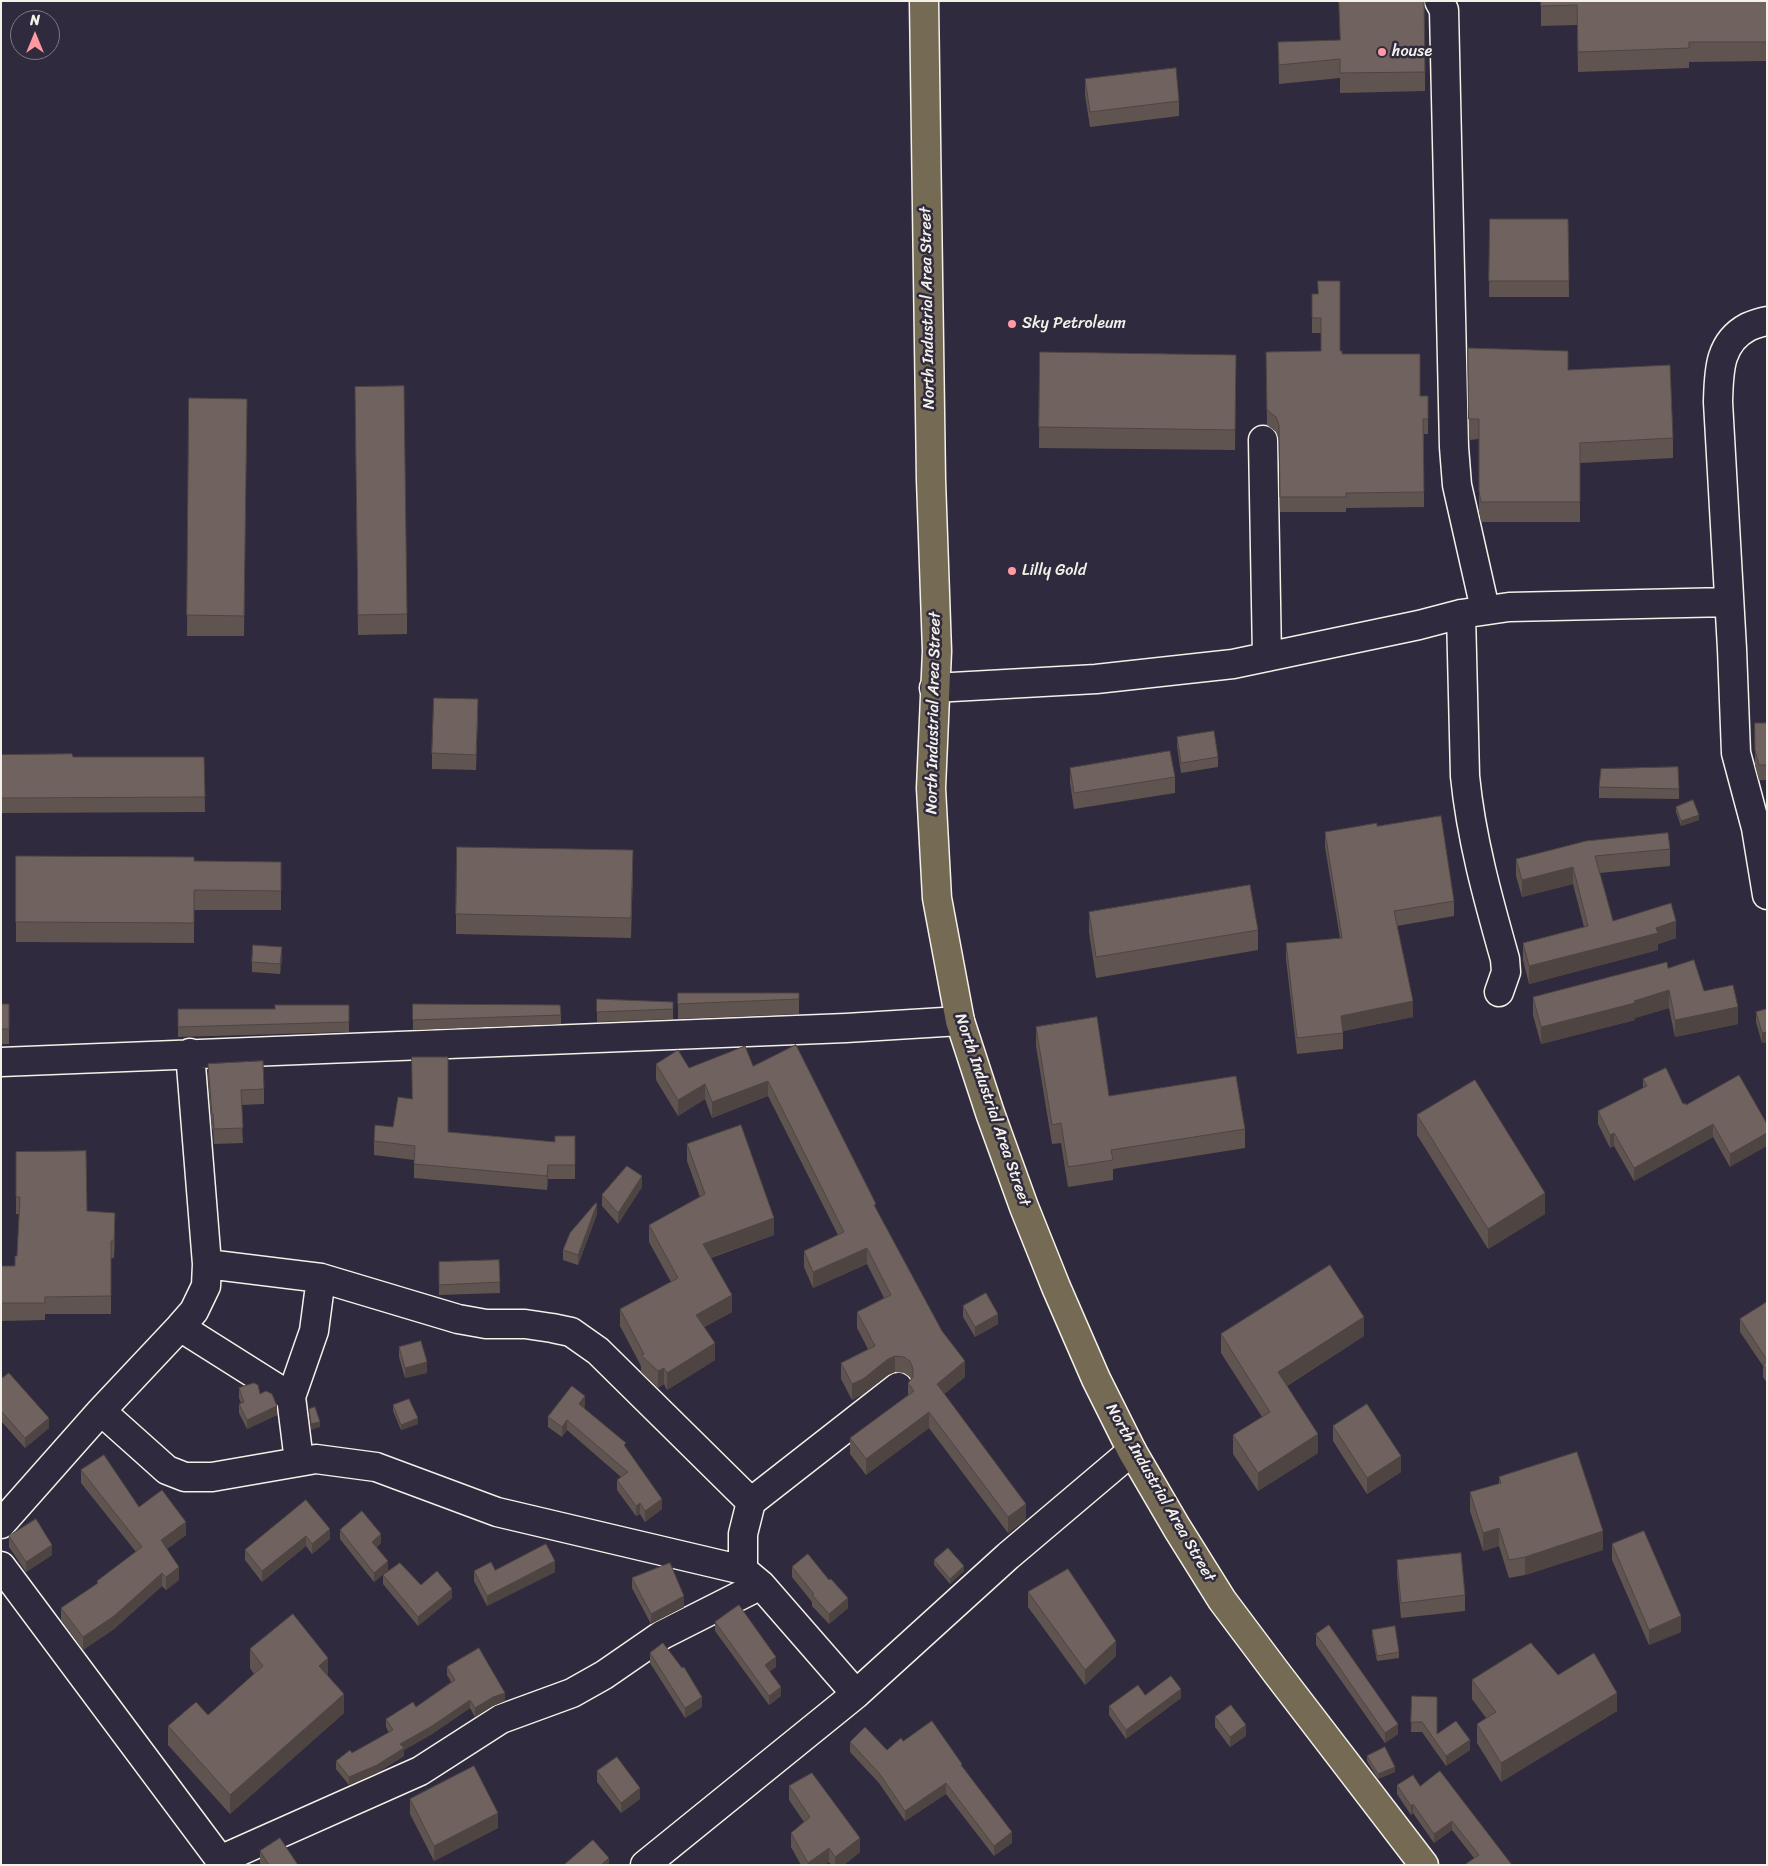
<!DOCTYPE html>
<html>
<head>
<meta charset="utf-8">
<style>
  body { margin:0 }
  #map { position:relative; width:1768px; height:1866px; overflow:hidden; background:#2f2a3d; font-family:Sriracha,sans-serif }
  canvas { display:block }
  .frame { position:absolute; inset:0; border:2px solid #f4f1e8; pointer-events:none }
  .north { position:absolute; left:10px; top:10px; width:50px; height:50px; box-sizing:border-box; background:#2f2a3d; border:1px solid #7e7a81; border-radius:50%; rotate:0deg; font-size:14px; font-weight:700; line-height:20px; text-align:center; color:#f4f1e8 }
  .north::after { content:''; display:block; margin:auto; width:18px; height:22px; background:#ff9aa2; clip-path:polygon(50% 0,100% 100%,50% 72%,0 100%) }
</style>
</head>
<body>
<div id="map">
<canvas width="1768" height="1866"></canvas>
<div class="frame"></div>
<div class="north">N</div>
</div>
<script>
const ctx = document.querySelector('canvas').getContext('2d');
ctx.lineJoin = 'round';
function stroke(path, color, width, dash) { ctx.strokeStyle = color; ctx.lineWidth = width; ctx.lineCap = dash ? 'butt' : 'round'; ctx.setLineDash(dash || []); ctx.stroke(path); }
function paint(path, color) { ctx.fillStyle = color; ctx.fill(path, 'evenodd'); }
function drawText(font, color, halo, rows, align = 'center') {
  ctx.font = font + ' Sriracha,sans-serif'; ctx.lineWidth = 5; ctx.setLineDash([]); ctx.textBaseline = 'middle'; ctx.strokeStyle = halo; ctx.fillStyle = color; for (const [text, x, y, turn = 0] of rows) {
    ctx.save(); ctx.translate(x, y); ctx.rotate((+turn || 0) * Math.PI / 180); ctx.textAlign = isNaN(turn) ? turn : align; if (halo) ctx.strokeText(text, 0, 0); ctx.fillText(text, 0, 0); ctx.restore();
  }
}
const minor = new Path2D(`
  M1439 1 1444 10 1454 447 1457 485 1485 609
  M1767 321C1760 322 1755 324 1748 327 1718 343 1719 373 1718 402L1732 649 1736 753 1756 828 1767 895
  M1263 440 1267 657
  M1461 614 1465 776C1471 838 1488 899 1505 959L1506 972 1499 992
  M934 688 1096 679 1233 664 1419 625 1461 614 1509 607 1729 602
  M1 1062 846 1028 960 1021
  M207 1264 321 1278 458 1319 486 1324H525L552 1328 571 1332 598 1351 751 1502
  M180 1327 291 1397
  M101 1411 167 1470 185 1477H212L316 1459 376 1467 497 1512 743 1570
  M299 1461 291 1397 314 1331 321 1278
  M1 1524 101 1411 180 1327 194 1311 206 1286 207 1264 190 1053
  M1 1566 224 1865
  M856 1694 761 1585 743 1570V1534L751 1502 898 1387
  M220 1860 420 1771 501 1719 572 1693 604 1675 662 1635 761 1585
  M645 1865 856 1694 1008 1556 1132 1451`);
const major = new Path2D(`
  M924 1 931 480 937 651 931 788 937 898 960 1021 990 1113 1024 1207 1056 1287 1096 1379 1132 1451 1177 1528 1222 1600 1276 1672 1424 1865`);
const wall = new Path2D(`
  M1541 1H1767V61L1689 62V68L1578 72 1577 25 1541 26Z
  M1278 42 1425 72V91L1340 93V78L1279 84Z
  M1085 79 1179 101V116L1090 127 1085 95Z
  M1490 219H1568L1569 297H1489Z
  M1312 294 1342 354 1420 396H1428V434H1424V507L1346 508V512H1280L1279 440 1276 432 1267 425 1266 352 1321 351V333H1312Z
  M1468 348 1568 370 1673 438V458L1580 463V522H1481L1479 511V439L1469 440Z
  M1040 352 1236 355 1235 450 1039 448Z
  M189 398 247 399 244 636H187Z
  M355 407 407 614V634L358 635Z
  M478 715 476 770 432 769V753Z
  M1755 723H1767V780H1759L1755 765Z
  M1177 737 1218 757V767L1181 773 1177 747Z
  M1 755 73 757H204L205 812 1 813Z
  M1070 768 1175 777V793L1074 809 1070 783Z
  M1599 787 1679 789V799L1599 798Z
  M1676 807 1699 820 1681 826 1676 812Z
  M1377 826 1454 901V916L1397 926 1413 1017 1343 1031V1049L1297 1054 1286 959V943L1340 938 1325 847V832Z
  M1670 849V866L1600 873 1613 921 1676 938 1658 944V950L1529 984 1523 960V943L1584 927 1573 884 1522 897 1516 876V859Z
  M16 856 194 861 281 862V910H194V943L16 942Z
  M633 871 631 938 456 934V914Z
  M1089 912 1258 930V950L1096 978 1089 932Z
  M282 957 280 974 252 972V962Z
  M1668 968 1704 991 1738 1024 1675 1037 1669 1008 1635 1018V1020L1541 1044 1533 1015V997Z
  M678 993H799V1014L678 1019Z
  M597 999 673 1009V1019L597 1022Z
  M1 1004H9V1044H1Z
  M413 1004 561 1015V1024L413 1030Z
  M349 1005V1032L178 1037V1009H275Z
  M1767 1009V1042L1762 1043 1756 1022V1012Z
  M1036 1027 1109 1096 1245 1129V1148L1113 1169V1180L1068 1187 1061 1143 1052 1144 1036 1046Z
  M796 1045 876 1209 965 1377 944 1394 1026 1520 1008 1533 929 1428 866 1475 850 1454V1438L908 1395V1383L911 1379 910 1377 904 1373 895 1372 888 1375 863 1394 852 1400 841 1379V1363L868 1349 857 1328V1312L884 1298 867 1264 813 1288 804 1267V1251L838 1235 768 1096 712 1118 705 1099 678 1116 656 1080V1064L689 1068 753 1066Z
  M208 1064 264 1089V1104L241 1105 243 1143 214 1144 213 1129H212L208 1079Z
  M1739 1075 1730 1167 1713 1137 1634 1181 1614 1146 1610 1148 1598 1124V1111L1643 1088V1079L1686 1105Z
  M1417 1115 1545 1214 1488 1249 1417 1135Z
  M393 1127 555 1142 575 1136V1179H548L547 1190 414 1178V1160L374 1155V1141Z
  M687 1144 774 1235 711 1258 732 1312 704 1327 715 1360 667 1390 664 1384 658 1388 641 1372V1366L620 1326V1309L671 1282 649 1242V1225L700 1197 687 1161Z
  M16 1152 87 1211 115 1230 114 1258H111V1314H45V1320L1 1321V1266H15L17 1256 19 1214H16Z
  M642 1187 618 1224 602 1206V1195Z
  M597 1214 578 1265 563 1260V1250Z
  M499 1260 500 1293 439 1295V1262Z
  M1767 1302V1383L1763 1377V1366L1740 1332V1319Z
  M963 1306 998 1324 975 1337 963 1317Z
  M1221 1334 1364 1336 1287 1386 1318 1453 1258 1491 1233 1454V1435L1262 1417 1221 1353Z
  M399 1347 427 1373 405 1378 399 1357Z
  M1 1379 49 1428 25 1448 1 1421Z
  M239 1388 260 1394 277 1415 247 1429 239 1413V1404L241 1403 239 1398Z
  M393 1405 418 1424 401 1430 393 1411Z
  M585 1406 584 1408 626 1448 662 1509 645 1522 640 1514 636 1516 617 1490V1480L621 1477 567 1430 562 1437 548 1427V1417Z
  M1333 1426 1401 1472 1367 1494 1333 1441Z
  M81 1470 139 1507 186 1535 167 1549 179 1580 166 1590 162 1586 114 1629 83 1650 61 1620V1608L97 1584V1581L136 1552 81 1483Z
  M1499 1477 1603 1550 1525 1575 1509 1578 1499 1546 1483 1551 1470 1511V1492L1499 1484Z
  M306 1500 330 1539 312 1554 306 1546 262 1582 245 1560V1550Z
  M340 1530 381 1543 377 1547 388 1570 374 1582 340 1539Z
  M9 1536 52 1555 26 1572 9 1547Z
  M1612 1544 1681 1632 1649 1645 1612 1560Z
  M934 1560 964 1571 950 1584 934 1565Z
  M1397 1560 1465 1595V1611L1401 1618 1397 1575Z
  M792 1567 848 1608 829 1624 812 1606V1602L792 1577Z
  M495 1570 555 1572 487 1606 474 1581V1571Z
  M383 1575 421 1585 452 1598 418 1626 383 1584Z
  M632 1578 684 1607 651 1624 632 1588Z
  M1028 1592 1116 1656 1085 1685 1028 1607Z
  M715 1622 776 1667 770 1671 781 1696 769 1705 715 1631Z
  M1372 1630 1399 1652V1658L1377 1661 1372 1635Z
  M1316 1634 1398 1734 1385 1743 1316 1645Z
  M250 1649 328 1677 344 1713 230 1814 168 1745V1726L208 1715 254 1674 250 1668Z
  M650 1653 682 1668 702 1707 685 1718 650 1663Z
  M447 1667 505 1701 493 1706 475 1717 470 1708 432 1734 404 1750V1756L377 1773 349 1785 336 1769V1761L389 1733 386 1727V1719L416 1707 451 1682 447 1675Z
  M1558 1675 1617 1711 1501 1782 1477 1743V1724L1486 1718 1472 1699V1680Z
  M1145 1695 1181 1698 1126 1739 1109 1715V1706Z
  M1412 1696 1437 1734 1470 1750 1446 1766 1422 1732H1411Z
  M1215 1717 1246 1736 1230 1747 1215 1727Z
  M903 1741 1012 1843 994 1856 946 1794 905 1821 879 1783 850 1752V1742L887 1750Z
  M1367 1756 1395 1772 1378 1779 1367 1761Z
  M597 1771 640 1799 621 1813 597 1782Z
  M1397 1785 1420 1786 1512 1865 1474 1858 1452 1830 1434 1843 1413 1813 1411 1815 1397 1794Z
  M789 1786 860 1852 844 1865H831L829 1862 825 1865H801L791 1847V1833L804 1822 789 1800Z
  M410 1799 498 1828 434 1861 410 1814Z
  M260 1851 298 1865H260Z`);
const shadedWall = new Path2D(`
  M1699 815V820L1681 826V821Z
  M1573 867V884L1522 897V880Z
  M1676 921V938L1658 944V950L1529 984V966Z
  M282 947V957L280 974V964Z
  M1669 990V1008L1635 1018V1020L1541 1044V1027L1634 1001Z
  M1413 1001V1017L1341 1031V1016Z
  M1738 1007V1024L1675 1037V1020Z
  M1767 1032V1042L1762 1043V1033Z
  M768 1081V1096L712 1118V1102Z
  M705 1084V1099L678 1116V1100Z
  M1713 1124V1137L1634 1181V1168Z
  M1614 1133V1146L1610 1148V1135Z
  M1767 1133V1146L1730 1167V1154Z
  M548 1165V1179L547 1190V1176Z
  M642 1176V1187L618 1224V1213Z
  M1545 1193V1214L1488 1249V1229Z
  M597 1204V1214L578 1265V1255Z
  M115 1213V1230L114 1258V1241Z
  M774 1218V1235L703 1260V1244Z
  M867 1248V1264L813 1288V1272Z
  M732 1295V1312L696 1332V1315Z
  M998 1314V1324L975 1337V1327Z
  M1364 1317V1336L1278 1391V1372Z
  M715 1343V1360L667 1390V1373Z
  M895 1356V1372L888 1375 863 1394 852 1400V1384L888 1359Z
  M965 1361V1377L937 1400V1384Z
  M427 1362V1373L405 1378V1368Z
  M664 1368V1384L658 1388V1371Z
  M585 1396V1406L579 1414V1404Z
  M277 1406V1415L247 1429V1420Z
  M929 1412V1428L866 1475V1459Z
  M49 1418V1428L25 1448V1438Z
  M418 1418V1424L401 1430V1425Z
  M567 1420V1430L562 1437V1427Z
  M320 1422V1427L311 1430V1424Z
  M1318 1434V1453L1258 1491V1473Z
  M1401 1456V1472L1367 1494V1478Z
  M662 1499V1509L645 1522V1511Z
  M640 1503V1514L636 1516V1506Z
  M1026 1504V1520L1008 1533V1517Z
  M186 1522V1535L161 1553V1540Z
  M1499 1528V1546L1483 1551V1533Z
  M330 1529V1539L312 1554V1544Z
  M1603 1531V1550L1525 1575V1557Z
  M381 1534V1543L372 1551V1542Z
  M306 1536V1546L262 1582V1571Z
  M52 1545V1555L26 1572V1562Z
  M388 1561V1570L374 1582V1573Z
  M555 1561V1572L487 1606V1596Z
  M964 1566V1571L950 1584V1579Z
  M179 1567V1580L166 1590V1577Z
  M162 1573V1586L114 1629 83 1650V1637Z
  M452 1589V1598L418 1626V1617Z
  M684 1596V1607L651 1624V1614Z
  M848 1598V1608L829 1624V1614Z
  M1681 1616V1632L1649 1645V1630Z
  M1116 1641V1656L1085 1685V1670Z
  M776 1657V1667L765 1674V1665Z
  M328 1658V1677L319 1666Z
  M781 1687V1696L769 1705V1696Z
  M1181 1689V1698L1126 1739V1730Z
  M505 1693V1701L493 1706 475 1717V1708L493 1697Z
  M1617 1693V1711L1501 1782V1763Z
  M344 1694V1713L230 1814V1795Z
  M702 1697V1707L685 1718V1708Z
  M470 1700V1708L432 1734 404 1750V1756L377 1773 349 1785V1777Z
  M1398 1724V1734L1385 1743V1733Z
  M1246 1725V1736L1230 1747V1737Z
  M1470 1740V1750L1446 1766V1756Z
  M1395 1767V1772L1378 1779V1774Z
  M946 1783V1794L905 1821V1811Z
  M640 1788V1799L621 1813V1803Z
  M1413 1804V1813L1411 1815V1806Z
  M498 1813V1828L434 1861V1846Z
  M1452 1821V1830L1434 1843V1834Z
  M1012 1832V1843L994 1856V1846Z
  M860 1838V1852L844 1865H835V1857Z
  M829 1848V1862L825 1865H808V1863Z
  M609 1858V1865H601Z`);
const building = new Path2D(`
  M1339 1H1424L1425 72 1340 73V59L1279 65 1278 42 1340 40Z
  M1541 1H1767V42H1689V48L1578 52 1577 5 1541 6Z
  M1176 68 1179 101 1090 112 1085 79Z
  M1490 219H1568L1569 281H1489Z
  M1318 281H1340V351H1342V354H1420V396H1428V419H1423L1424 492 1346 493V497H1280L1279 425 1276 417 1267 410 1266 352 1321 351V318H1312V294H1318Z
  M1468 348 1568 351V370L1670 365 1673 438 1580 443V502H1481L1479 491V419H1469Z
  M1040 352 1236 355 1235 430 1039 427Z
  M404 386 407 614 358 615 355 387Z
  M189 398 247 399 244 616 187 615Z
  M434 698 478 699 476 755 432 753Z
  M1755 723H1767V765H1759L1755 750Z
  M1214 731 1218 757 1181 763 1177 737Z
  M1170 751 1175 777 1074 793 1070 768Z
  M72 754 73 757H204L205 797 1 798V755Z
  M1678 767 1679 789 1599 787 1601 769Z
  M1693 800 1699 815 1681 821 1676 807Z
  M1441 816 1454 901 1394 911 1413 1001 1341 1016 1343 1033 1297 1038 1286 943 1342 938 1325 832 1377 823V826Z
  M1668 833 1670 849 1595 856 1613 921 1671 903 1676 921 1656 928 1658 933 1529 966 1523 943 1588 926 1573 867 1522 880 1516 859 1586 841Z
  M457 847 633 850 631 918 456 914Z
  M16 856 194 857V861L281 862V891L194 890V923L16 922Z
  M1250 885 1258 930 1096 957 1089 912Z
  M253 945 282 947 280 964 252 962Z
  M1694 960 1704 991 1733 985 1738 1007 1675 1020 1669 990 1634 1001 1635 1003 1541 1027 1533 997 1667 962 1668 968Z
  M678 993H799V999L678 1004Z
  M597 999 673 1002V1009L597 1012Z
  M1 1004H9V1029H1Z
  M413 1004 560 1005 561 1015 413 1020Z
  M275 1005H349V1022L178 1027V1009H275Z
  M1767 1009V1032L1762 1033 1756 1012Z
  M1097 1017 1109 1096 1236 1076 1245 1129 1111 1150 1113 1160 1068 1167 1061 1123 1052 1125 1036 1027Z
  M796 1045 876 1204 874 1205 942 1331 965 1361 937 1384 1026 1504 1008 1517 929 1412 866 1459 850 1438 914 1391 908 1383 913 1377V1369L910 1361 904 1357 895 1356 888 1359 863 1379 852 1384 841 1363 875 1346 857 1312 891 1295 867 1248 813 1272 804 1251 844 1232 768 1081 712 1102 705 1084 678 1100 656 1064 678 1050 689 1068 745 1046 753 1066Z
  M412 1057H448V1132L555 1142V1136H575V1165H548L547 1176 414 1164 415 1146 374 1141 375 1125 393 1127 398 1097 412 1099Z
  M263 1061 264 1089 241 1090 243 1128 214 1129 213 1114H212L208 1064Z
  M1666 1068 1683 1104 1685 1103 1686 1105 1739 1075 1767 1124V1133L1730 1154 1713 1124 1634 1168 1614 1133 1610 1135 1598 1111 1647 1086 1643 1079Z
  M1475 1080 1545 1193 1488 1229 1417 1115Z
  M741 1125 774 1218 703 1244 732 1295 696 1315 715 1343 667 1373 664 1368 658 1371 641 1355 644 1354 620 1309 678 1278 649 1225 705 1194 687 1144Z
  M86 1151 87 1211 115 1213 114 1241H111V1296L45 1297V1303H1V1266H15V1256H17L20 1197H16V1152Z
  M627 1166 642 1176 618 1213 602 1195Z
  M596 1203 597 1204 578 1255 563 1250 570 1233Z
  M499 1260 500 1282 439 1285V1262Z
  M1330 1265 1364 1317 1278 1372 1318 1434 1258 1473 1233 1435 1270 1412 1221 1334Z
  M986 1293 998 1314 975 1327 963 1306Z
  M1767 1302V1360L1740 1319Z
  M421 1341 427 1362 405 1368 399 1347Z
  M1767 1362V1370L1763 1365Z
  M9 1373 49 1418 25 1438 1 1411V1379Z
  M254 1383 258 1385 260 1394 266 1391 272 1394 277 1406 247 1420 239 1404 244 1402 239 1388Z
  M572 1386 585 1396 579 1404 626 1443 624 1445 662 1499 645 1511 640 1503 636 1506 617 1480 628 1472 567 1420 562 1427 548 1417Z
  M409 1399 418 1418 401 1425 393 1405Z
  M1367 1404 1401 1456 1367 1478 1333 1426Z
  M315 1407 320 1422 311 1424 309 1409Z
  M1577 1452 1603 1531 1525 1557 1509 1560 1499 1528 1483 1533 1470 1492 1501 1483 1499 1477Z
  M104 1455 139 1507 162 1490 186 1522 161 1540 179 1567 166 1577 162 1573 114 1616 83 1637 61 1608 98 1583 97 1581 142 1547 81 1470Z
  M306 1500 330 1529 312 1544 306 1536 262 1571 245 1550Z
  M362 1511 381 1534 372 1542 388 1561 374 1573 340 1530Z
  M36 1519 52 1545 26 1562 9 1536Z
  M1644 1531 1681 1616 1649 1630 1612 1544Z
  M546 1544 555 1561 487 1596 474 1571 491 1562 495 1570Z
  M948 1548 964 1566 950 1579 934 1560Z
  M1461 1553 1465 1595 1401 1603 1397 1560Z
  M808 1554 829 1580 831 1579 848 1598 829 1614 812 1595 814 1594 792 1567Z
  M400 1563 421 1585 437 1571 452 1589 418 1617 383 1575Z
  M670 1563 684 1596 651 1614 632 1578Z
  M1068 1569 1116 1641 1085 1670 1028 1592Z
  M739 1605 776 1657 765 1665 781 1687 769 1696 715 1622Z
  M293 1614 328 1658 319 1666 344 1694 230 1795 168 1726 196 1702 208 1715 263 1666 250 1649Z
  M1329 1625 1398 1724 1385 1733 1316 1634Z
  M1395 1626 1399 1652 1377 1656 1372 1630Z
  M663 1643 682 1668 684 1667 702 1697 685 1708 650 1653Z
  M1531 1643 1558 1675 1594 1653 1617 1693 1501 1763 1477 1724 1496 1712 1472 1680Z
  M479 1648 505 1693 493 1697 475 1708 470 1700 432 1726 400 1744 404 1748 377 1765 349 1777 336 1761 350 1750 352 1753 393 1730 386 1719 413 1702 416 1707 455 1680 447 1667Z
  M1171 1676 1181 1689 1126 1730 1109 1706 1138 1685 1145 1695Z
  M1412 1696 1437 1697V1734L1456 1721 1470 1740 1446 1756 1422 1722H1411Z
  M1231 1705 1246 1725 1230 1737 1215 1717Z
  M932 1721 962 1764 961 1765 1012 1832 994 1846 946 1783 905 1811 879 1773 850 1742 865 1727 887 1750 901 1738 903 1741Z
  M1385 1747 1395 1767 1378 1774 1367 1756Z
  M617 1757 640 1788 621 1803 597 1771Z
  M474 1766 498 1813 434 1846 410 1799Z
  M1440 1771 1512 1865H1464L1479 1855 1452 1821 1434 1834 1413 1804 1411 1806 1397 1785 1413 1775 1420 1786Z
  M812 1773 860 1838 835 1857 829 1848 808 1863 791 1833 810 1817 789 1786Z
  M280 1838 298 1865H269L260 1851Z
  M593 1840 609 1858 601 1865H564Z`);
const markers = [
  [1382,52,5,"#ff9aa2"],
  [1012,324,5,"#ff9aa2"],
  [1012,571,5,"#ff9aa2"]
];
const poiNames = [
  ["house",1392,52],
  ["Sky Petroleum",1022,324],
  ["Lilly Gold",1022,571]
];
const streetNames = [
  ["North Industrial Area Street",928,308,-91],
  ["North Industrial Area Street",934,713,-89],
  ["North Industrial Area Street",992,1110,71],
  ["North Industrial Area Street",1160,1493,60]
];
stroke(minor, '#f4f1e8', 31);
stroke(major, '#f4f1e8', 31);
stroke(minor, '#2f2a3d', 28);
stroke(major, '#756b55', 28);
paint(wall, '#605451');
paint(shadedWall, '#4e4542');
paint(building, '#70625e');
stroke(building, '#4e4542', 1);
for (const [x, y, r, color] of markers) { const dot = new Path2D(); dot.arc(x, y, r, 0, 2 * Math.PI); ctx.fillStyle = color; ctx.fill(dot); stroke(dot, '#2f2a3d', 2); }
drawText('16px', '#f4f1e8', '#2f2a3d', poiNames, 'left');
drawText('16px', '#f4f1e8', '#2f2a3d', streetNames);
</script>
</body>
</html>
